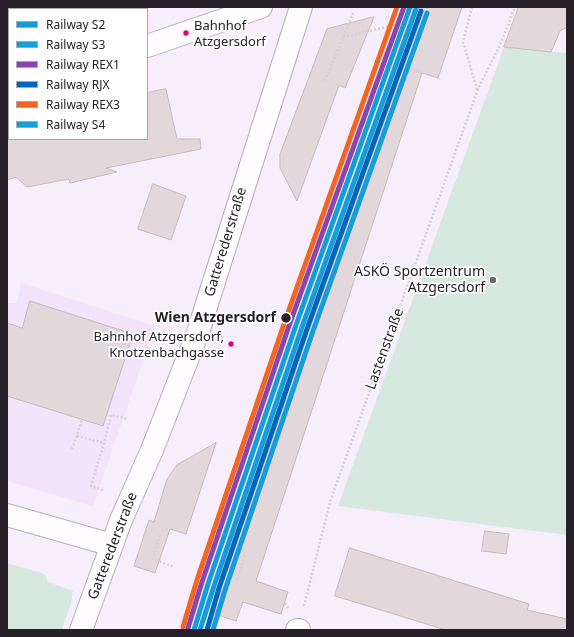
<!DOCTYPE html>
<html>
<head>
<meta charset="utf-8">
<style>
  body { margin:0 }
  #map { position:relative; width:574px; height:637px; overflow:hidden; background:#f6eefa; font-family:"Noto Sans",sans-serif }
  canvas { display:block }
  .frame { position:absolute; inset:0; border:8px solid #272029; pointer-events:none }
  .legend { position:absolute; left:8px; top:8px; width:140px; height:132px; box-sizing:border-box; background:#fff; border:1px solid #a9a6a9; margin:0; padding:5px 7px; list-style:none; font-size:12px; color:#272029 }
  .legend li { display:flex; align-items:center; gap:8px; height:20px }
  .legend b { width:20px; border:1px solid #a9a6a9 }
</style>
</head>
<body>
<div id="map">
<canvas width="574" height="637"></canvas>
<div class="frame"></div>
<ul class="legend">
<li><b style="height:5px;background:#159dd9"></b>Railway S2</li>
<li><b style="height:5px;background:#159dd9"></b>Railway S3</li>
<li><b style="height:5px;background:#8e44ad"></b>Railway REX1</li>
<li><b style="height:5px;background:#0065bd"></b>Railway RJX</li>
<li><b style="height:5px;background:#f26522"></b>Railway REX3</li>
<li><b style="height:5px;background:#159dd9"></b>Railway S4</li>
</ul>
</div>
<script>
const ctx = document.querySelector('canvas').getContext('2d');
ctx.lineJoin = 'round';
function paint(path, color) { ctx.fillStyle = color; ctx.fill(path, 'evenodd'); }
function stroke(path, color, width, dash) { ctx.strokeStyle = color; ctx.lineWidth = width; ctx.lineCap = dash ? 'butt' : 'round'; ctx.setLineDash(dash || []); ctx.stroke(path); }
function drawText(font, color, halo, rows, align = 'center') {
  ctx.font = font + ' "Noto Sans",sans-serif'; ctx.lineWidth = 3.5; ctx.setLineDash([]); ctx.textBaseline = 'middle'; ctx.strokeStyle = halo; ctx.fillStyle = color; for (const [text, x, y, turn = 0] of rows) {
    ctx.save(); ctx.translate(x, y); ctx.rotate((+turn || 0) * Math.PI / 180); ctx.textAlign = isNaN(turn) ? turn : align; if (halo) ctx.strokeText(text, 0, 0); ctx.fillText(text, 0, 0); ctx.restore();
  }
}
const built = new Path2D(`
  M21 283 155 326 93 506 7 481V303H17Z`);
const green = new Path2D(`
  M504 47 567 53V535L338 506Z
  M7 563 42 573 46 576 48 582 73 591 71 603 62 630H7Z`);
const building = new Path2D(`
  M414 7H462L438 78 422 73 256 581 288 592 281 614 243 602 236 621 215 614 220 600V570Z
  M519 7H567V27L560 31 551 52 504 47Z
  M374 17 345 88 339 85 297 201 280 168V154L327 29Z
  M166 89 177 139H200L201 149 106 168 117 172 70 183 69 179 27 187 16 177 7 180V139H147V93Z
  M153 184 186 196 171 240 138 229Z
  M30 301 133 334 103 426 7 396V323L22 328Z
  M216 443 186 534 170 529 155 573 134 566 149 520 154 522 167 479 177 465Z
  M485 531 509 534 506 554 482 551Z
  M350 548 529 604 527 610 567 619V630H446L335 596Z`);
const path = new Path2D(`
  M472 7 463 42 477 89
  M343 37 424 18
  M394 64 422 73
  M408 69 428 7
  M325 81 353 13
  M77 436 104 443
  M72 449 82 420
  M103 490 91 486 104 443 111 415 127 419
  M160 535 153 559 174 567
  M237 580 245 555
  M285 603 288 608
  M304 606 330 502 478 89 500 45 515 7`);
const street = new Path2D(`
  M297 630H299`);
const secondary = new Path2D(`
  M147 46 261 7
  M7 88 9 87
  M7 515 112 545
  M81 630 121 520 152 450 198 332 301 7`);
const rail1 = new Path2D(`
  M194 630 208 584 296 325 410 7`);
const rail2 = new Path2D(`
  M200 630 214 586 302 327 416 9`);
const rail3 = new Path2D(`
  M188 628 202 582 290 323 404 7`);
const rail4 = new Path2D(`
  M207 630 219 588 307 329 421 11`);
const rail5 = new Path2D(`
  M183 627 197 580 285 321 397 7`);
const rail6 = new Path2D(`
  M213 630 225 590 313 331 427 13`);
const markers = [
  [186,33,3.5,"#e5007d"],
  [493,280,4,"#6f6872"],
  [286,318,5.5,"#272029"],
  [231,344,3.5,"#e5007d"]
];
const busNames = [
  ["Bahnhof",194,26],
  ["Atzgersdorf",194,42],
  ["Bahnhof Atzgersdorf,",224,337,"right"],
  ["Knotzenbachgasse",224,353,"right"]
];
const streetNames = [
  ["Gatterederstraße",226,242,-73],
  ["Lastenstraße",385,349,-70],
  ["Gatterederstraße",113,546,-69]
];
const poiNames = [
  ["ASKÖ Sportzentrum",485,272],
  ["Atzgersdorf",485,288]
];
const stopNames = [
  ["Wien Atzgersdorf",276,318]
];
paint(built, '#f3e3fb');
paint(green, '#d7e8e1');
paint(building, '#e2d8db');
stroke(building, '#c5bbbf', 1);
stroke(street, '#b6afb9', 24);
stroke(secondary, '#b6afb9', 24);
stroke(path, '#d5d2d5', 2.5, [2, 2]);
stroke(street, '#fefcfe', 22);
stroke(secondary, '#fefcfe', 22);
stroke(rail1, '#159dd9', 5);
stroke(rail2, '#159dd9', 5);
stroke(rail3, '#8e44ad', 5);
stroke(rail4, '#0065bd', 5);
stroke(rail5, '#f26522', 5);
stroke(rail6, '#159dd9', 5);
for (const [x, y, r, color] of markers) { const dot = new Path2D(); dot.arc(x, y, r, 0, 2 * Math.PI); ctx.fillStyle = color; ctx.fill(dot); stroke(dot, '#fff', 1.5); }
drawText('13px', '#272029', '#fff', busNames, 'left');
drawText('14px', '#272029', '#fff', streetNames);
drawText('14px', '#272029', '#fff', poiNames, 'right');
drawText('bold 14px', '#272029', '#fff', stopNames, 'right');
</script>
</body>
</html>
